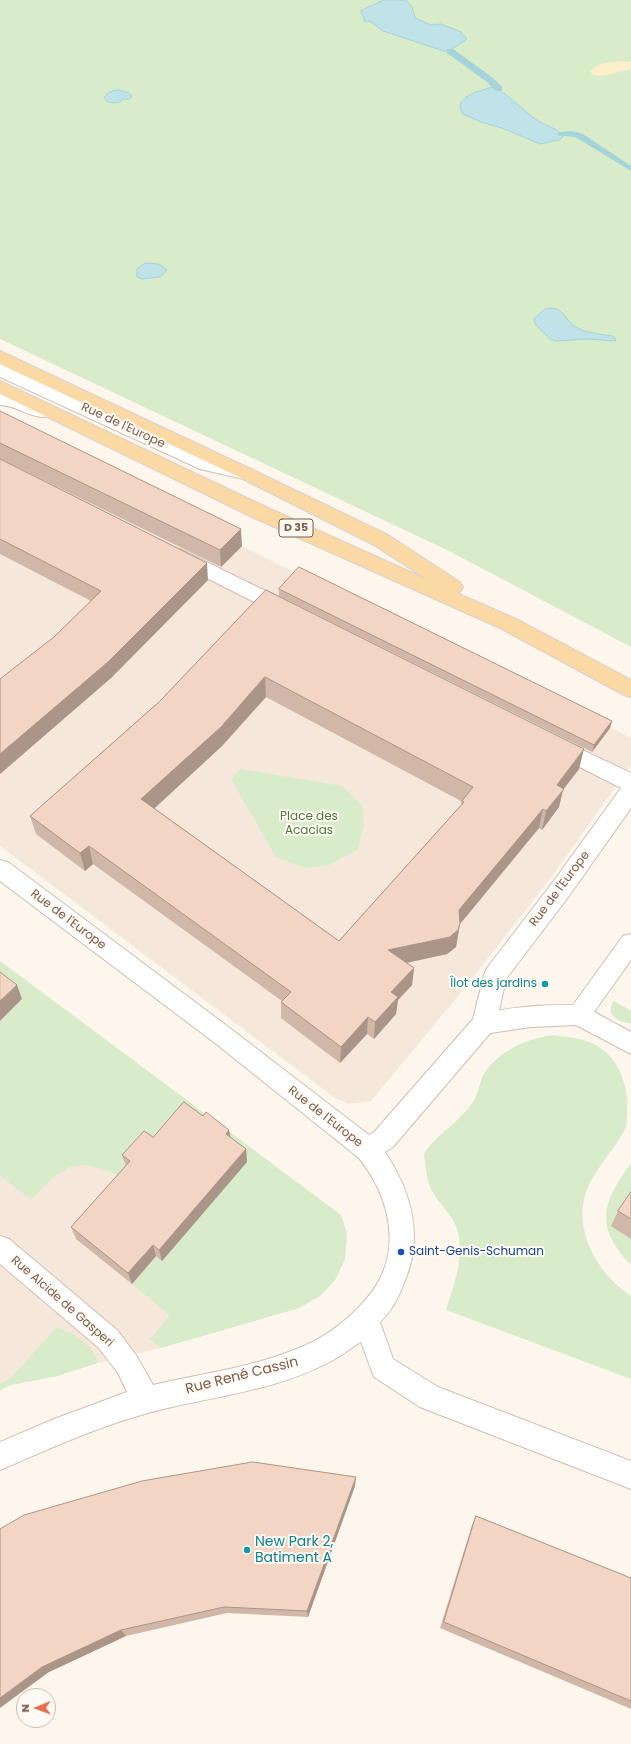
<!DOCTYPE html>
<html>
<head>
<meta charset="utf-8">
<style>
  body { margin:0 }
  #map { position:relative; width:631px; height:1744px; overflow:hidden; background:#fdf6ec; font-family:Poppins,sans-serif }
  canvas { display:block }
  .north { position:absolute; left:16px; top:1688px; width:40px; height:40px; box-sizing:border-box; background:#fffaf3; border:1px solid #cabbb1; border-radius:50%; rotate:269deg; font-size:11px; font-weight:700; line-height:16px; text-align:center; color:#7a5c4d }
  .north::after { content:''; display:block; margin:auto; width:14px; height:18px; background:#e76f51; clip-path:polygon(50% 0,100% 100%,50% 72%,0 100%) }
</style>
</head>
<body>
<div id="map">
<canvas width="631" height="1744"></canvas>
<div class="north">N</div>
</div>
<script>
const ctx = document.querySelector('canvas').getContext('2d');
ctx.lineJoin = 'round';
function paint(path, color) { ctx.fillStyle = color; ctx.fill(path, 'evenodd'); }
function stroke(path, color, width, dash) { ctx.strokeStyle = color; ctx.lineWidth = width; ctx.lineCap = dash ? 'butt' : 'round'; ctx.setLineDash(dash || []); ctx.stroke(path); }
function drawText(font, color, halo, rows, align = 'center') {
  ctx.font = font + ' Poppins,sans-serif'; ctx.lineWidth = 4; ctx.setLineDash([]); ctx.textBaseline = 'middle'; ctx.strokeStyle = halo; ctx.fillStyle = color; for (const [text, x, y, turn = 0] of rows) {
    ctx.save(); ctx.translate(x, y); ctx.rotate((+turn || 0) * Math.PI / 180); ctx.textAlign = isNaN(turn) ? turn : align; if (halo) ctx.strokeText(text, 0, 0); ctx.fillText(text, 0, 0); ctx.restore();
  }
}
const residential = new Path2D(`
  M0 427 631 738V765L553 875 463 990 371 1101 349 1104 335 1098 0 846Z
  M0 961 341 1215 347 1234 345 1259 335 1280 320 1296 299 1308 161 1348 98 1363 57 1376 11 1385 0 1390Z`);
const green = new Path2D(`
  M0 0H631V647L449 551 0 339Z
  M240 769 342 786 362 805 364 827 357 850 329 865 307 868 290 863 276 857 231 779Z
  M0 961 341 1215 347 1234 345 1259 335 1280 320 1296 299 1308 161 1348 150 1339 170 1315 132 1284 156 1256 162 1261 247 1162 127 1181C112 1171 84 1159 66 1169 53 1177 42 1189 31 1199L0 1176V1021L22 1000 0 977Z
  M614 1001 631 1011V1023C618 1023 604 1014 614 1001Z
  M553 1035C567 1037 581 1038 594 1044 624 1059 631 1097 626 1127 617 1146 601 1162 591 1181 568 1222 595 1272 631 1296V1379L446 1310C454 1285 465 1256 457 1229 452 1214 439 1204 432 1191 426 1181 426 1166 424 1154 436 1134 459 1123 472 1103 479 1095 479 1081 485 1072 502 1049 526 1039 553 1035Z
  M631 1163V1264C625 1260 621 1254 617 1248 594 1216 612 1190 631 1163Z
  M57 1327 73 1334 91 1348 98 1363 57 1376 11 1385 0 1390V1384L10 1379Z`);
const sand = new Path2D(`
  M631 62V69L628 70C618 72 596 80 590 72 596 61 619 61 631 62Z`);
const water = new Path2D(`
  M384 0H406L412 7 415 18 431 25 441 24 461 32 462 35 466 37V40L447 52 383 31 371 22 364 21V17L361 13V11Z
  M492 87C508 92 524 113 540 122 549 127 559 129 563 137L559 140 540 144 502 128 481 122 463 114C451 97 480 91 492 87Z
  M118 90 129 93 132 96 130 99H123L120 102C114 103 108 104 104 98 107 92 112 91 118 90Z
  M146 263 159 264 167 270 160 277 142 279 137 277V269Z
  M553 308C563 309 566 320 574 326 585 333 600 334 612 336L615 338 616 341 587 339 557 341 550 339 535 324 534 319 545 309Z`);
const stream = new Path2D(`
  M447 49H453L493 78 502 87V91H496L487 82 447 53Z
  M572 131 583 134 631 166V171L577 138C571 135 562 138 557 134L561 132Z`);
const service = new Path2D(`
  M631 934V960L594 1012 631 1032V1054L576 1025 531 1027 484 1034 476 1031 473 1024 476 1017C506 1006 542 1005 573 1005L623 936Z`);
const minor = new Path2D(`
  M0 364 210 460 254 470 257 474 254 478 248 480 200 469 0 377Z
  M0 393 16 395 50 408 53 412 50 416C34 421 17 405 0 405Z
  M180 549 294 605 297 610 294 615 287 617 280 615 173 561 170 556 173 551Z
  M555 737 631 773V808L569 896 506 979 496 1024 492 1031 393 1147 385 1152C412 1193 424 1237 404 1283 399 1297 391 1312 380 1322L393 1359 438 1387 631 1461V1489L420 1407 374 1377 361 1342C352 1347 344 1354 335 1359 275 1393 206 1396 141 1415 92 1429 47 1450 0 1470V1442L54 1419 127 1392 118 1373 99 1348 0 1264V1236L9 1239 117 1330 136 1355 153 1385C200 1374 249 1368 294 1350 316 1342 336 1329 353 1313 365 1301 377 1288 383 1272 399 1233 384 1189 359 1158L215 1043 0 881V860L8 862 231 1029 369 1135 375 1131 473 1019 484 975 487 968 553 882 621 788 548 751 545 745 548 739Z`);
const primary = new Path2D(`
  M0 351 255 471 388 535 460 582 463 587 460 592 457 593 516 619 631 680V697L624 695 502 629 252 517 0 394V381L266 507 426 579 374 545 243 479 0 364Z`);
const wall = new Path2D(`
  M0 411 242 546 221 567 0 459Z
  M0 459 208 580 111 678 0 774V679L54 637 91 601 0 554Z
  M279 589 612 721 610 728 592 752 279 596Z
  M266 590 579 769 563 789 559 807 542 830 539 828 460 924 456 947 447 954 406 963 414 968 412 985 398 1000 396 1014 374 1039 367 1034 340 1063 281 1018V1002L282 1001 93 864 85 871 36 834 30 816 159 702ZM266 697 461 801V805L339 941 154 808 222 746Z
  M229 1130 230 1137 246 1149 247 1162 162 1261 156 1256 132 1284 76 1239 71 1227 126 1166 122 1155 153 1137Z
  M631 1192V1239L611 1226 618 1211Z
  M355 1486 308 1617 227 1613 126 1636 49 1672 0 1529Z
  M476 1516 631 1578V1709L440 1628 472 1525Z`);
const shadedWall = new Path2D(`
  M241 529 242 546 221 567 220 550Z
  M207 563 208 580 111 678 0 774V754Z
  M265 677 266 697 222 746 144 818 141 799Z
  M612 721 610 728 592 752 594 745Z
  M584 749 579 769 563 790 559 807 542 830 546 811 557 785Z
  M543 809 539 828 460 924 456 947 447 954 387 967 388 950 459 910Z
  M89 846 93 864 85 871 80 853Z
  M414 968 412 985 398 1000 396 1014 374 1039 375 1022 391 992Z
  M17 985 22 999 0 1021V1001Z
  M368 1017 367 1034 340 1063 341 1047Z
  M229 1130 231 1143 226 1134Z
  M246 1149 247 1162 162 1261 159 1250Z
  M153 1245 156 1256 132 1284 128 1273Z
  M356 1477 355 1486 308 1617 307 1611Z
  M121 1630 126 1636 49 1672 0 1708V1698L42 1667Z`);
const building = new Path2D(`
  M0 411 241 529 220 550 0 443Z
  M0 459 207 563 108 662 0 754V679L54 637 101 591 0 539Z
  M299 567 612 721 594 745 279 589Z
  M266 590 584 749 557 785 564 789 546 811 543 809 459 910 460 923 458 930 450 937 388 950 414 968 391 992 398 997 375 1022 368 1017 341 1047 281 1002 291 992 89 846 80 853 30 816 159 702ZM265 677 473 787 462 801 464 802 339 941 141 799 221 727Z
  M0 972 17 985 0 1001Z
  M184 1102 203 1116 206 1112 229 1130 226 1134 246 1149 159 1250 153 1245 128 1273 71 1227 130 1161 122 1155 144 1131 153 1137Z
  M631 1192V1219L618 1211Z
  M253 1462 356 1477 307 1611 224 1607 121 1630 42 1667 0 1698V1529L24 1515 142 1481Z
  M476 1516 631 1578V1701L444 1622Z`);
const markers = [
  [545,984,4,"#0f9aa8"],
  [401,1252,4,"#1a4fb4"],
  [247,1550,4,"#0f9aa8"]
];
const shields = [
  [296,528,34]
];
const shieldNames = [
  ["D 35",296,528]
];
const streetNames = [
  ["Rue de l'Europe",123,426,25],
  ["Rue de l'Europe",560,889,-53],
  ["Rue de l'Europe",68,920,37],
  ["Rue de l'Europe",325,1117,38],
  ["Rue Alcide de Gasperi",62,1302,41]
];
const parkNames = [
  ["Place des",309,817],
  ["Acacias",309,831]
];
const cultureNames = [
  ["Îlot des jardins",537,984]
];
const transitNames = [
  ["Saint-Genis-Schuman",409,1252]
];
const nearStreetnames = [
  ["Rue René Cassin",242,1376,-14]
];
const nearCulturenames = [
  ["New Park 2,",255,1542],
  ["Batiment A",255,1558]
];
paint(residential, '#f5e8da');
paint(green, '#d8ecc9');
paint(sand, '#fcefc7');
paint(water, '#bfe3e8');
stroke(water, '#a5d3da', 1);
paint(stream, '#a5d3da');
stroke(service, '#d1beb0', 2);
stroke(minor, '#d1beb0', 2);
stroke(primary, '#dad1cd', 2);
paint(service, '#fff');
paint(minor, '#fff');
paint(primary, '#fbd9a5');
paint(wall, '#d1b7a8');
paint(shadedWall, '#aa9588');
paint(building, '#f3d5c3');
stroke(building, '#aa9588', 1);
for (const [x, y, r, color] of markers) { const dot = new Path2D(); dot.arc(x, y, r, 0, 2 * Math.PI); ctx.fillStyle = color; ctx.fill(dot); stroke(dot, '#fffaf3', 1.5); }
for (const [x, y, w] of shields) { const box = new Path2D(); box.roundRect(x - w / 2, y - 9, w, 18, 3); ctx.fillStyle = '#fffaf3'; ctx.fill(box); stroke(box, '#7a5c4d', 1); }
drawText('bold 11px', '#7a5c4d', null, shieldNames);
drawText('12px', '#7a5c4d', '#fffaf3', streetNames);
drawText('12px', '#537a41', '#fffaf3', parkNames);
drawText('12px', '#0d838f', '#fffaf3', cultureNames, 'right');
drawText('12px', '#164399', '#fffaf3', transitNames, 'left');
drawText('14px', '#7a5c4d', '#fffaf3', nearStreetnames);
drawText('14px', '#0d838f', '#fffaf3', nearCulturenames, 'left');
</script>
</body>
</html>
